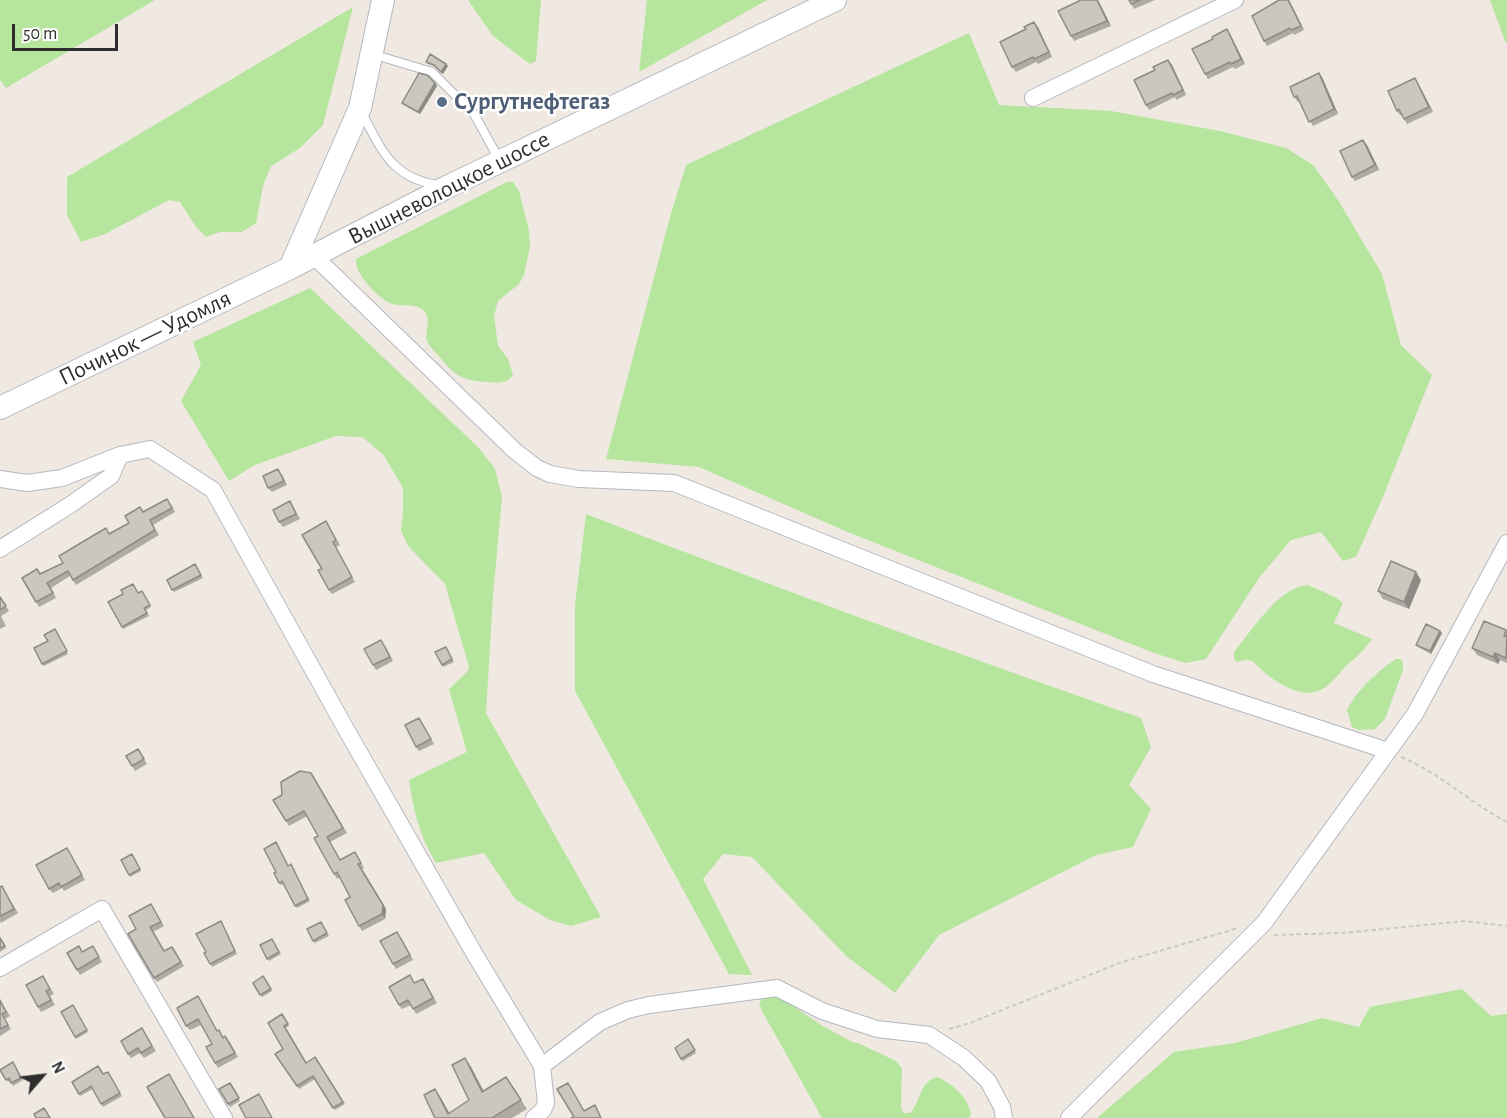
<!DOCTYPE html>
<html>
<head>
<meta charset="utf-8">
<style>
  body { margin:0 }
  #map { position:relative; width:1507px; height:1118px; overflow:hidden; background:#efe9e1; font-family:"Alegreya Sans",sans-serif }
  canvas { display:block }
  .north { position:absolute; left:12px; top:1046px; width:60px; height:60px; -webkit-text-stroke:4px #fff; paint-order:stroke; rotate:62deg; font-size:16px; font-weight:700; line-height:24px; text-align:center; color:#2e2e2e }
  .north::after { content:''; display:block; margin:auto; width:21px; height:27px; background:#2e2e2e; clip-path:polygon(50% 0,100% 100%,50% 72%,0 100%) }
  .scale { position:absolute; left:12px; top:24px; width:106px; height:27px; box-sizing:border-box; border:3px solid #2e2e2e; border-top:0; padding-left:8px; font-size:18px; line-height:21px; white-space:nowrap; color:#2e2e2e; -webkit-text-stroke:4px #fff; paint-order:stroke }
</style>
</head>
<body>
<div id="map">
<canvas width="1507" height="1118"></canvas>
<div class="north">N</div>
<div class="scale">50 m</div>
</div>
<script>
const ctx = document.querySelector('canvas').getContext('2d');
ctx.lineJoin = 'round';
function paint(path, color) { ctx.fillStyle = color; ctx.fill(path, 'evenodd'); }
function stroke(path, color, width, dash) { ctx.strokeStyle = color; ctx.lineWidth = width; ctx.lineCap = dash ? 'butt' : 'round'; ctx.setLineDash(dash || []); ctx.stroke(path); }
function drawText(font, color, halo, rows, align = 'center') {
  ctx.font = font + ' "Alegreya Sans",sans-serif'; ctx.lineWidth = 5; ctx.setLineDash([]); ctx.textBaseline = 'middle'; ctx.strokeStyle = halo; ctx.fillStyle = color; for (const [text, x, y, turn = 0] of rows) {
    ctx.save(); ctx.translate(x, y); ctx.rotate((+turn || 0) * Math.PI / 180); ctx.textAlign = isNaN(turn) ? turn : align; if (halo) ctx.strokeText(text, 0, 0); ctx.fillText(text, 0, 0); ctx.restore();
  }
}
const green = new Path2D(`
  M0 0H155L6 88 0 80Z
  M468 0H541L536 61 530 64 493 36Z
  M647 0H767L639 72Z
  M1490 0H1507V43L1505 41Z
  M353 7 323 125 300 148 271 166 263 186 256 223 242 232H220L206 237 196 227 180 202 169 200 105 234 81 242 67 215V177Z
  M969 33 999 105 1111 111 1220 131 1286 148 1313 165 1338 200 1382 274 1401 345 1432 375 1383 497 1356 557 1343 561 1321 532 1291 540 1259 578 1206 659 1186 663 1154 653 850 533 699 467 606 459 670 217 686 165Z
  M507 182H513L519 191 529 231 530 247 524 275 519 284 498 301 494 316 498 346 508 359 513 375C507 384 498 383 488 382 462 381 454 375 438 355 434 351 429 346 427 341 424 330 433 319 423 310 415 303 402 307 392 304 379 299 354 274 356 259Z
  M310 288 479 448 495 469 502 497 493 595 486 713 601 917 571 926 550 920 516 900 484 853 436 863C420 837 413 810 409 780L467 752 449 689 467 672 469 667 445 584 408 546 401 531 403 511V488L383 454 362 437 336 436 255 465 229 481 181 401 201 365 193 342Z
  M586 514C770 586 955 653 1141 718L1151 747 1129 785 1151 809 1133 847 1096 855 939 935 895 993 846 956 752 857 723 854 703 879 752 975 729 974 575 691V605Z
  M1308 585 1335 597 1343 603 1334 623 1372 639C1364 651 1354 659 1343 669 1338 675 1333 681 1327 686 1307 702 1281 686 1264 672 1252 662 1254 657 1237 662L1234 659V652C1252 631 1279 586 1308 585Z
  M1396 659H1400L1403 662V670L1385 719 1375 729 1359 730 1352 727 1347 710C1357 690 1378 671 1396 659Z
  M1462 989 1491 1016 1507 1014V1118H1097L1174 1052 1235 1043 1322 1018 1359 1027 1370 1007Z
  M777 995 821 1025 852 1042 860 1044 896 1061 902 1069 901 1106 903 1113H910C921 1102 919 1082 937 1077 953 1084 967 1096 971 1114L969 1118H822L762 1011 759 1004 763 997Z`);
const path = new Path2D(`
  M1401 757C1440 773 1470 803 1507 822
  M1274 935 1342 933 1465 921 1507 926
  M949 1029 970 1023 1122 962 1238 928`);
const service = new Path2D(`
  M372 54 432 72 474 114 500 161
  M361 111C381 149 391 178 438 185`);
const minor = new Path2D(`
  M1033 98 1235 0
  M314 256 515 451 537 468 550 474 579 479 674 483 1153 674 1388 751
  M0 479 27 483 62 478 120 455 150 449 213 490 347 731 474 953 542 1066 546 1103 543 1110 534 1118
  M0 549 70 505 111 476 120 455
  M0 968 102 909 224 1118
  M542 1066 600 1022 628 1010 649 1005 777 988 822 1011 877 1029 929 1035 964 1058 988 1081 1002 1107 1004 1118
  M1069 1118 1264 923 1415 714 1507 543`);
const secondary = new Path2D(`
  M290 268 360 108 383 0
  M0 408 290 268 449 186 835 0`);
const wall = new Path2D(`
  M1081 0H1098L1111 26 1074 41 1071 36Z
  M1129 0H1155L1134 9Z
  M1279 0H1289L1304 30 1294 35 1293 33 1267 46 1264 41Z
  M1034 22 1052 57 1038 64 1036 62 1016 72 1012 67 1026 29Z
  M1230 34 1245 64 1235 69 1233 67 1208 79 1205 74Z
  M1168 60 1172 65 1186 95 1176 100 1175 97 1149 110 1146 105 1155 70Z
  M426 62 446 64 448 66 443 74 436 67 428 64Z
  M1319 73 1322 77 1338 114 1313 126 1299 101 1298 102 1294 97Z
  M1415 78 1418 83 1433 112 1407 124 1402 115H1400L1397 111Z
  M435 83 437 86 420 114 404 105 402 103Z
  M1363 140 1367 145 1379 170 1355 181 1352 177Z
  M282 474 287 485 272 492 268 488Z
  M171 504 175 512 153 525 159 535 76 585 70 576 51 588 56 598 39 607 36 602 41 574 63 563 109 533 129 523 143 512Z
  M293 506 300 519 283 527 279 522Z
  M326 521 340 545 336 547 355 582 332 594 329 590 322 569Z
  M195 564 203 578 174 592 167 580Z
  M1421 580 1409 609 1383 599 1378 591Z
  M142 591 151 607 146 610 149 616 123 629 122 627 138 593Z
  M0 597 9 611 1 616 6 626 0 629Z
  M1506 630 1507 632V663L1500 660 1498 664 1477 655 1472 648Z
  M57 632 68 654 44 666 42 664 48 641Z
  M1442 633 1431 654 1418 647 1416 645Z
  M385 645 393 661 376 670 373 665Z
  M446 647 454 662 443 667 442 665Z
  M419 718 434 744 419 751 416 747Z
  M138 749 147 764 135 771 132 766Z
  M311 773 347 833 330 842 340 859 358 856 364 868 362 869 386 909 385 919 362 931 359 926 350 897 340 877 337 879 334 874 318 836 307 816 289 826 286 821 282 795Z
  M70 853 85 880 64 891 62 888 53 893 49 889Z
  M132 854 141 871 130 877 121 860Z
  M289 865 292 867 310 901 297 908 284 884 281 885 279 883Z
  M2 886 18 913 1 923 0 921V887Z
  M151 904 164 926 153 932 164 951H175L184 966 157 982 154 978 136 929Z
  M221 921 237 954 212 967 206 952Z
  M323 925 329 936 315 943 313 941Z
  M0 937 6 948 0 952Z
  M401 937 413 960 396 969 393 964Z
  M272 939 281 954 269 961 260 945Z
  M96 951 102 962 80 975 77 970 83 952Z
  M43 976 54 994 50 996 55 1005 41 1012 38 1007Z
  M263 976 272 991 262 997 253 983Z
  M415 983H426L437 1003 416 1014 411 1005 402 1009 399 1005Z
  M198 996 217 1031 223 1037 229 1041 238 1057 218 1068 215 1063 212 1044 201 1025 190 1030 186 1026Z
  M0 1000 10 1016 5 1019 11 1029 0 1036Z
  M73 1005 88 1032 76 1039 61 1012Z
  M282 1014 289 1026 285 1028 306 1063 315 1057 345 1104 335 1110 315 1079 299 1089 275 1054 283 1049Z
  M142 1028 156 1051 144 1058 140 1053 131 1058 128 1054Z
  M688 1039 696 1053 683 1061 681 1059Z
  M465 1058 471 1067 484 1091 506 1077 527 1109 512 1118H435L441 1098 449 1113 469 1100Z
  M15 1065 23 1080 13 1086 10 1081 8 1082 0 1070Z
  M108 1072 122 1096 103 1107 93 1089 80 1096 79 1094Z
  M230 1083 240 1101 230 1107 219 1089Z`);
const shadedWall = new Path2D(`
  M1097 0H1098L1111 26 1107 21Z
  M1288 0H1289L1304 30 1301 26Z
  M1034 22 1038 27 1052 57 1049 52Z
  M1227 29 1230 34 1245 64 1241 59Z
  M1168 60 1172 65 1186 95 1183 90Z
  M446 64 448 66 443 74 441 72Z
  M1319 73 1322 77 1338 114 1334 109Z
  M1415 78 1418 83 1433 112 1429 107Z
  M435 83 437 86 420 114 418 112Z
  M1363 140 1367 145 1379 170 1375 165Z
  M1416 572 1421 580 1409 609 1404 602Z
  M1440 631 1442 633 1431 654 1430 651Z
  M1495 653 1500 660 1498 664 1493 657Z
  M362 869 386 909 385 919 382 914Z
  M465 1058 471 1067 488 1101 482 1092Z
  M435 1089 441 1098 452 1118 448 1114Z`);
const building = new Path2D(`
  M1081 0H1097L1107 21 1071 36 1058 11Z
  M1129 0H1140L1131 4Z
  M1279 0H1288L1301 26 1291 30 1290 28 1264 41 1252 16Z
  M1034 22 1049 52 1034 59 1033 57 1012 67 1000 42 1026 29 1024 27Z
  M1227 29 1241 59 1231 64 1230 62 1205 74 1192 49 1213 39 1212 37Z
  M430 54 446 64 441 72 434 65 426 62Z
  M1168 60 1183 90 1173 95 1172 93 1146 105 1134 80 1155 70 1153 67Z
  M419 73 427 75 435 83 418 112 402 103Z
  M1319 73 1334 109 1309 122 1297 96 1294 97 1290 87Z
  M1415 78 1429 107 1404 119 1399 109 1397 111 1388 91Z
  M1363 140 1375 165 1352 177 1340 151Z
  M278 469 284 481 268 488 263 476Z
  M167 499 172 508 150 520 155 530 73 580 68 571 47 583 53 593 36 602 22 578 37 569 40 574 63 563 59 556 106 528 109 534 129 523 125 516 140 507 143 512Z
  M290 501 296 514 279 522 273 510Z
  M326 521 336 540 333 542 352 577 329 590 318 570 322 569 302 535Z
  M1391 561 1416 572 1404 602 1378 591Z
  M195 564 201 575 172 590 167 580Z
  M133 584 138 593 142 591 150 605 144 608 147 613 122 627 108 602 123 594 121 590Z
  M0 597 6 606 0 610Z
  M1484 621 1506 630 1504 636 1507 637 1506 658 1495 653 1493 657 1472 648Z
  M1426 624 1440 631 1430 651 1416 645Z
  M55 629 67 651 42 664 34 648 48 641 44 635Z
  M381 640 390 657 373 665 364 649Z
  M446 647 452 659 442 665 435 652Z
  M419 718 431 739 416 747 405 725Z
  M138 749 144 759 132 766 126 756Z
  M300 771 311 773 343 828 327 837 340 860 355 852 361 863 358 864 383 905 382 914 359 926 345 900 350 897 337 872 334 874 314 838 318 836 304 811 286 821 273 800 282 795 281 782Z
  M276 842 288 866 291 864 308 899 295 906 282 881 279 883 274 873 276 872 264 849Z
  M67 848 82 875 61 887 59 883 49 889 36 865Z
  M132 854 140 869 129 875 121 860Z
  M2 886 14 909 0 916V887Z
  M151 904 161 922 150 927 164 951 172 947 181 962 154 978 128 934 136 929 129 916Z
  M221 921 235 951 210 964 204 953 206 952 196 934Z
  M321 922 327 933 313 941 307 929Z
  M397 932 410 955 393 964 380 941Z
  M0 938 5 946 0 948Z
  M272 939 279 952 267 959 260 945Z
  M79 946 82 952 93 946 99 957 77 970 67 953Z
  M410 975 414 983 423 979 433 998 413 1009 408 1000 399 1005 389 987Z
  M43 976 50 989 46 991 51 1000 38 1007 26 985Z
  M263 976 271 989 260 995 253 983Z
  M198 996 217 1031 219 1030 223 1038 225 1036 235 1053 215 1063 206 1047 212 1044 198 1019 186 1026 177 1008Z
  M0 1000 6 1012 2 1014 8 1025 0 1029Z
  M73 1005 87 1030 75 1037 61 1012Z
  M282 1014 288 1024 284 1026 306 1063 315 1057 343 1102 333 1108 313 1076 297 1086 275 1054 283 1049 268 1023Z
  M142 1028 152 1046 141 1053 138 1048 128 1054 121 1041Z
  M688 1039 695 1050 681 1059 675 1048Z
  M465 1058 482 1092 506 1077 521 1100 492 1118H435L424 1095 435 1089 448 1114 469 1100 452 1065Z
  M13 1062 21 1078 11 1083 9 1078 6 1080 0 1070Z
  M98 1066 103 1074 108 1072 120 1093 101 1104 91 1086 79 1094 72 1082Z
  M169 1074 194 1118H165L147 1087Z
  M230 1083 239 1098 228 1104 219 1089Z
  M568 1083 584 1111 595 1105 601 1118H571L574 1117 557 1089Z
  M259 1094 272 1118H246L239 1105Z
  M44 1108 50 1118H36L34 1114Z`);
const markers = [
  [442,102,6,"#5c6f8a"]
];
const serviceNames = [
  ["Сургутнефтегаз",454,102]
];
const streetNames = [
  ["Вышневолоцкое шоссе",449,188,-27],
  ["Починок — Удомля",145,338,-26]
];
paint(green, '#b6e59e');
stroke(service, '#b4b7c1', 10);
stroke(minor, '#b4b7c1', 18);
stroke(secondary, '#b4b7c1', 24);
stroke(path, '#c9c9c9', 2, [4.5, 3]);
stroke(service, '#fff', 8);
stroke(minor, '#fff', 16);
stroke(secondary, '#fff', 22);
paint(wall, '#afaba4');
paint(shadedWall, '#8e8b86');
paint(building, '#cbc7bf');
stroke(building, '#8e8b86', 1.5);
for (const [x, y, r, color] of markers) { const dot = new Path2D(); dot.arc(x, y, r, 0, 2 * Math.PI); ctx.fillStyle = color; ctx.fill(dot); stroke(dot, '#fff', 2); }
drawText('bold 24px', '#4e5e75', '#fff', serviceNames, 'left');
drawText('24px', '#2e2e2e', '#fff', streetNames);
</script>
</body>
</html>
